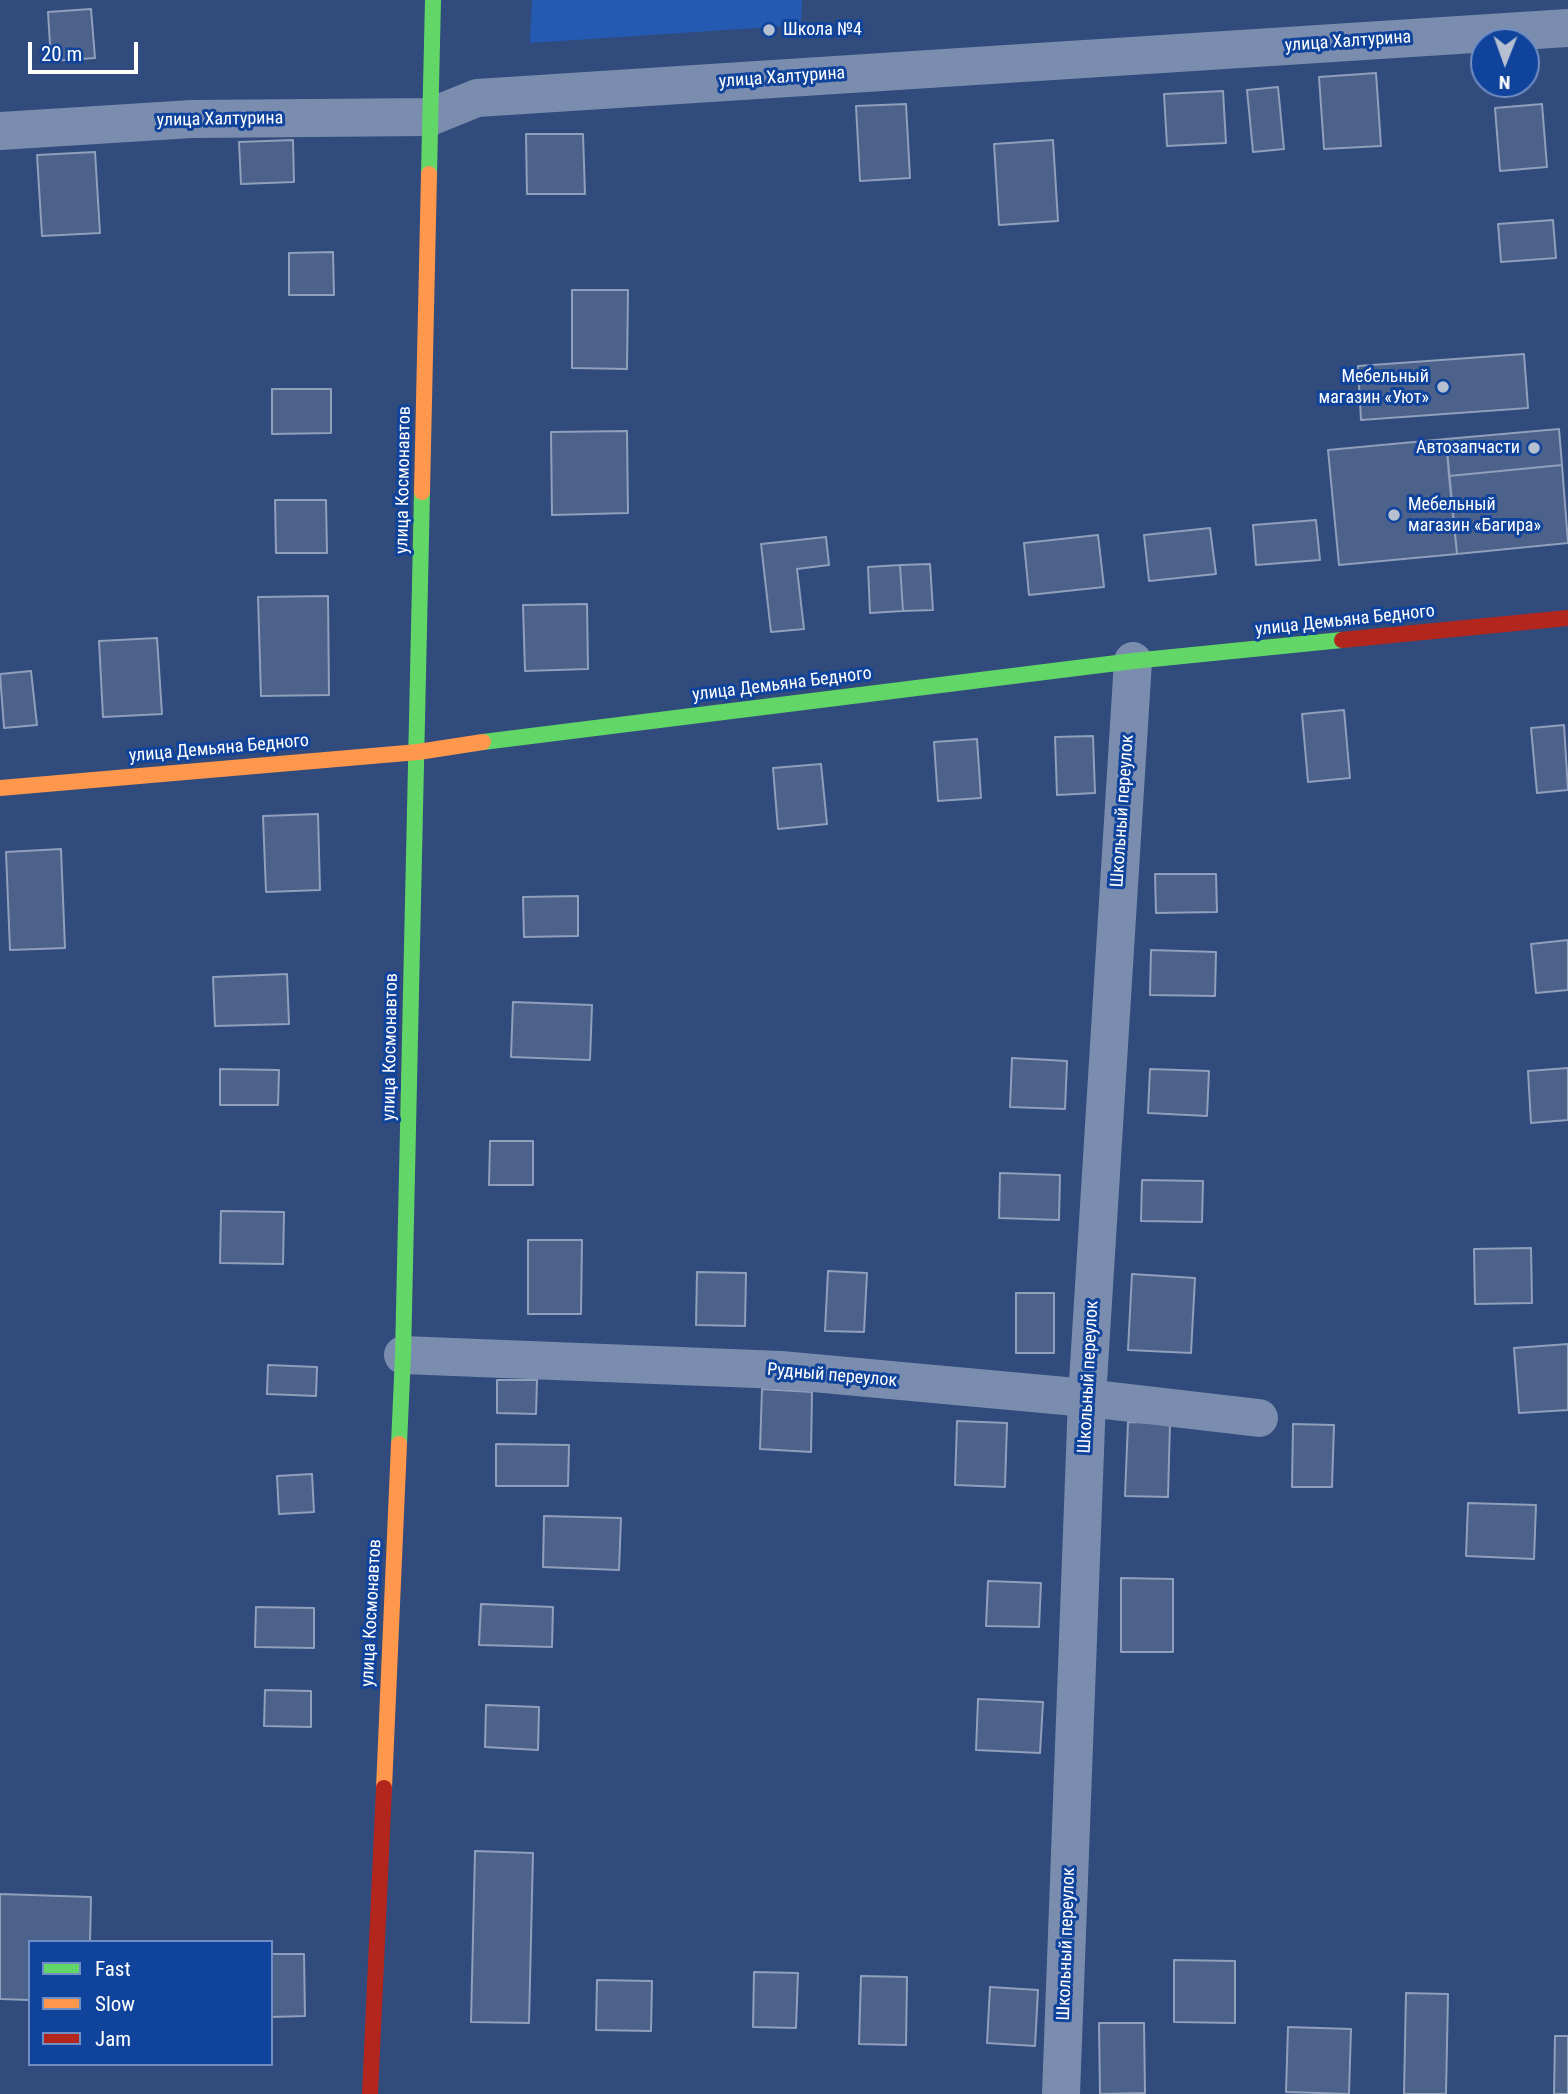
<!DOCTYPE html>
<html>
<head>
<meta charset="utf-8">
<style>
  body { margin:0 }
  #map { position:relative; width:1568px; height:2094px; overflow:hidden; background:#304b7c; font-family:"Roboto Condensed",sans-serif }
  canvas { display:block }
  .legend { position:absolute; left:28px; top:1940px; width:245px; height:126px; box-sizing:border-box; background:#10439c; border:2px solid #708ec4; margin:0; padding:9px 12px; list-style:none; font-size:21px; color:#fff }
  .legend li { display:flex; align-items:center; gap:14px; height:35px }
  .legend b { width:35px; border:2px solid #708ec4 }
  .north { position:absolute; left:1470px; top:28px; width:70px; height:70px; box-sizing:border-box; background:#10439c; border:2px solid #708ec4; border-radius:50%; rotate:181deg; font-size:19px; font-weight:700; line-height:28px; text-align:center; color:#fff }
  .north::after { content:''; display:block; margin:auto; width:24px; height:32px; background:#b7c0d1; clip-path:polygon(50% 0,100% 100%,50% 72%,0 100%) }
  .scale { position:absolute; left:28px; top:42px; width:110px; height:32px; box-sizing:border-box; border:4px solid #fff; border-top:0; padding-left:9px; font-size:21px; line-height:24px; white-space:nowrap; color:#fff; -webkit-text-stroke:5px #10439c; paint-order:stroke }
</style>
</head>
<body>
<div id="map">
<canvas width="1568" height="2094"></canvas>
<ul class="legend">
<li><b style="height:9px;background:#63d668"></b>Fast</li>
<li><b style="height:9px;background:#ff974d"></b>Slow</li>
<li><b style="height:9px;background:#b3261e"></b>Jam</li>
</ul>
<div class="north">N</div>
<div class="scale">20 m</div>
</div>
<script>
const ctx = document.querySelector('canvas').getContext('2d');
ctx.lineJoin = 'round';
function paint(path, color) { ctx.fillStyle = color; ctx.fill(path, 'evenodd'); }
function stroke(path, color, width, dash) { ctx.strokeStyle = color; ctx.lineWidth = width; ctx.lineCap = dash ? 'butt' : 'round'; ctx.setLineDash(dash || []); ctx.stroke(path); }
function drawText(font, color, halo, rows, align = 'center') {
  ctx.font = font + ' "Roboto Condensed",sans-serif'; ctx.lineWidth = 6; ctx.setLineDash([]); ctx.textBaseline = 'middle'; ctx.strokeStyle = halo; ctx.fillStyle = color; for (const [text, x, y, turn = 0] of rows) {
    ctx.save(); ctx.translate(x, y); ctx.rotate((+turn || 0) * Math.PI / 180); ctx.textAlign = isNaN(turn) ? turn : align; if (halo) ctx.strokeText(text, 0, 0); ctx.fillText(text, 0, 0); ctx.restore();
  }
}
const green = new Path2D(`
  M532 0H802L801 25 530 43Z`);
const building = new Path2D(`
  M91 9 95 58 51 61 48 12Z
  M1376 73 1381 146 1324 149 1319 77Z
  M1278 87 1284 149 1253 152 1247 90Z
  M1223 91 1226 143 1167 146 1164 94Z
  M906 104 910 178 860 181 856 106Z
  M1542 104 1547 167 1500 171 1495 108Z
  M526 134H583L585 194H527Z
  M293 140 294 182 241 184 239 142Z
  M1053 140 1058 221 999 225 994 144Z
  M95 152 100 233 42 236 37 155Z
  M1553 220 1556 258 1501 262 1498 224Z
  M333 252 334 295H289V253Z
  M572 290H628L627 369 572 368Z
  M1524 354 1528 408 1361 420 1358 366Z
  M272 389H331V433L272 434Z
  M1559 429 1562 465 1449 476 1446 439Z
  M627 431 628 513 552 515 551 432Z
  M1446 439 1457 554 1339 565 1328 450Z
  M1562 465 1568 543 1457 554 1449 476Z
  M275 500H326L327 553H276Z
  M1316 520 1320 560 1256 565 1253 525Z
  M1210 528 1216 574 1149 581 1144 535Z
  M1098 535 1104 587 1029 595 1024 543Z
  M826 537 829 565 797 569 804 629 771 632 761 544Z
  M930 564 933 610 903 611 900 565Z
  M900 565 903 611 870 613 868 567Z
  M328 596 329 695 261 696 258 597Z
  M587 604 588 669 525 671 523 605Z
  M157 638 162 714 103 717 99 641Z
  M31 671 37 725 4 728 0 674Z
  M1344 710 1350 778 1308 782 1302 714Z
  M1564 725 1568 790 1537 793 1531 728Z
  M1093 736 1095 793 1057 795 1055 737Z
  M977 739 981 798 938 801 934 742Z
  M821 764 827 824 778 829 773 768Z
  M318 814 320 890 266 892 263 816Z
  M61 849 65 948 10 950 6 852Z
  M1155 874H1216L1217 912 1156 913Z
  M578 896V936L524 937 523 897Z
  M1568 940V990L1536 993 1531 944Z
  M1151 950 1216 952 1215 996 1150 995Z
  M287 974 289 1024 215 1026 213 977Z
  M513 1002 592 1005 590 1060 511 1057Z
  M1012 1058 1067 1061 1065 1109 1010 1107Z
  M1568 1068V1120L1531 1123 1528 1071Z
  M220 1069 279 1070 278 1105H220Z
  M1150 1069 1209 1071 1207 1116 1148 1113Z
  M490 1141H533V1185H489Z
  M1000 1173 1060 1175 1059 1220 999 1218Z
  M1142 1180 1203 1181 1202 1222 1141 1221Z
  M221 1211 284 1212 283 1264 220 1263Z
  M528 1240H582L581 1314H528Z
  M1531 1248 1532 1303 1475 1304 1474 1249Z
  M828 1271 867 1273 864 1332 825 1331Z
  M697 1272 746 1273 745 1326 696 1325Z
  M1132 1274 1195 1278 1191 1353 1128 1350Z
  M1016 1293H1054V1353H1016Z
  M1568 1344V1410L1519 1413 1514 1348Z
  M268 1365 317 1367 316 1396 267 1394Z
  M497 1380H537L536 1414 497 1413Z
  M762 1389 812 1392 811 1452 760 1449Z
  M957 1421 1007 1423 1005 1487 955 1485Z
  M1128 1422 1170 1423 1168 1497 1125 1496Z
  M1293 1424 1334 1425 1332 1487H1292Z
  M496 1444 569 1445 568 1486H496Z
  M312 1474 314 1512 279 1514 277 1476Z
  M1468 1503 1536 1505 1534 1559 1466 1556Z
  M544 1516 621 1518 619 1570 543 1567Z
  M1121 1578 1173 1579V1652H1121Z
  M988 1581 1041 1583 1039 1627 986 1626Z
  M481 1604 553 1607 552 1647 479 1645Z
  M256 1607 314 1608V1648L255 1647Z
  M265 1690 311 1691V1727L264 1726Z
  M978 1699 1043 1702 1040 1753 976 1750Z
  M486 1705 539 1707 538 1750 485 1747Z
  M475 1851 533 1853 529 2023 471 2022Z
  M0 1894 91 1897 90 1942H30V2000L0 1999Z
  M271 1954H304L305 2016 271 2017Z
  M1174 1960 1235 1961V2023L1174 2022Z
  M754 1972 798 1973 796 2028 753 2027Z
  M861 1976 907 1977 906 2045 859 2044Z
  M597 1980 652 1981 651 2031 596 2030Z
  M990 1987 1038 1990 1035 2046 987 2043Z
  M1406 1993 1448 1994 1446 2094H1404Z
  M1099 2023H1144L1145 2093 1100 2094Z
  M1288 2027 1351 2029 1349 2094 1286 2092Z
  M1555 2036H1568V2094H1554Z`);
const street = new Path2D(`
  M0 131 192 119 430 117 477 98 1568 28
  M403 1355 781 1370 1087 1398 1259 1418
  M1061 2094 1087 1398 1133 661`);
const fast = new Path2D(`
  M429 174 433 0
  M483 742 1133 661 1342 640
  M399 1444 403 1355 422 492`);
const slow = new Path2D(`
  M422 492 429 174
  M0 788 418 752 483 742
  M384 1788 399 1444`);
const jam = new Path2D(`
  M1342 640 1568 618
  M370 2094 384 1788`);
const markers = [
  [769,30,7,"#b7c0d1"],
  [1443,387,7,"#b7c0d1"],
  [1534,448,7,"#b7c0d1"],
  [1394,515,7,"#b7c0d1"]
];
const poiNames = [
  ["Школа №4",783,30],
  ["Мебельный",1429,377,"right"],
  ["магазин «Уют»",1429,398,"right"],
  ["Автозапчасти",1520,448,"right"],
  ["Мебельный",1408,505],
  ["магазин «Багира»",1408,526]
];
const streetNames = [
  ["улица Халтурина",1348,42,-4],
  ["улица Халтурина",782,78,-4],
  ["улица Халтурина",220,120,-1],
  ["улица Космонавтов",404,480,-89],
  ["улица Демьяна Бедного",1345,621,-6],
  ["улица Демьяна Бедного",782,685,-7],
  ["улица Демьяна Бедного",219,749,-5],
  ["Школьный переулок",1123,811,-86],
  ["улица Космонавтов",391,1047,-89],
  ["Рудный переулок",832,1376,5],
  ["Школьный переулок",1089,1377,-87],
  ["улица Космонавтов",372,1613,-87],
  ["Школьный переулок",1067,1944,-88]
];
paint(green, '#255ab2');
paint(building, '#4c628a');
stroke(building, '#909fbb', 2);
stroke(street, '#7b8dae', 38);
stroke(fast, '#63d668', 16);
stroke(slow, '#ff974d', 16);
stroke(jam, '#b3261e', 16);
for (const [x, y, r, color] of markers) { const dot = new Path2D(); dot.arc(x, y, r, 0, 2 * Math.PI); ctx.fillStyle = color; ctx.fill(dot); stroke(dot, '#10439c', 2.5); }
drawText('18px', '#fff', '#10439c', poiNames, 'left');
drawText('18px', '#fff', '#10439c', streetNames);
</script>
</body>
</html>
